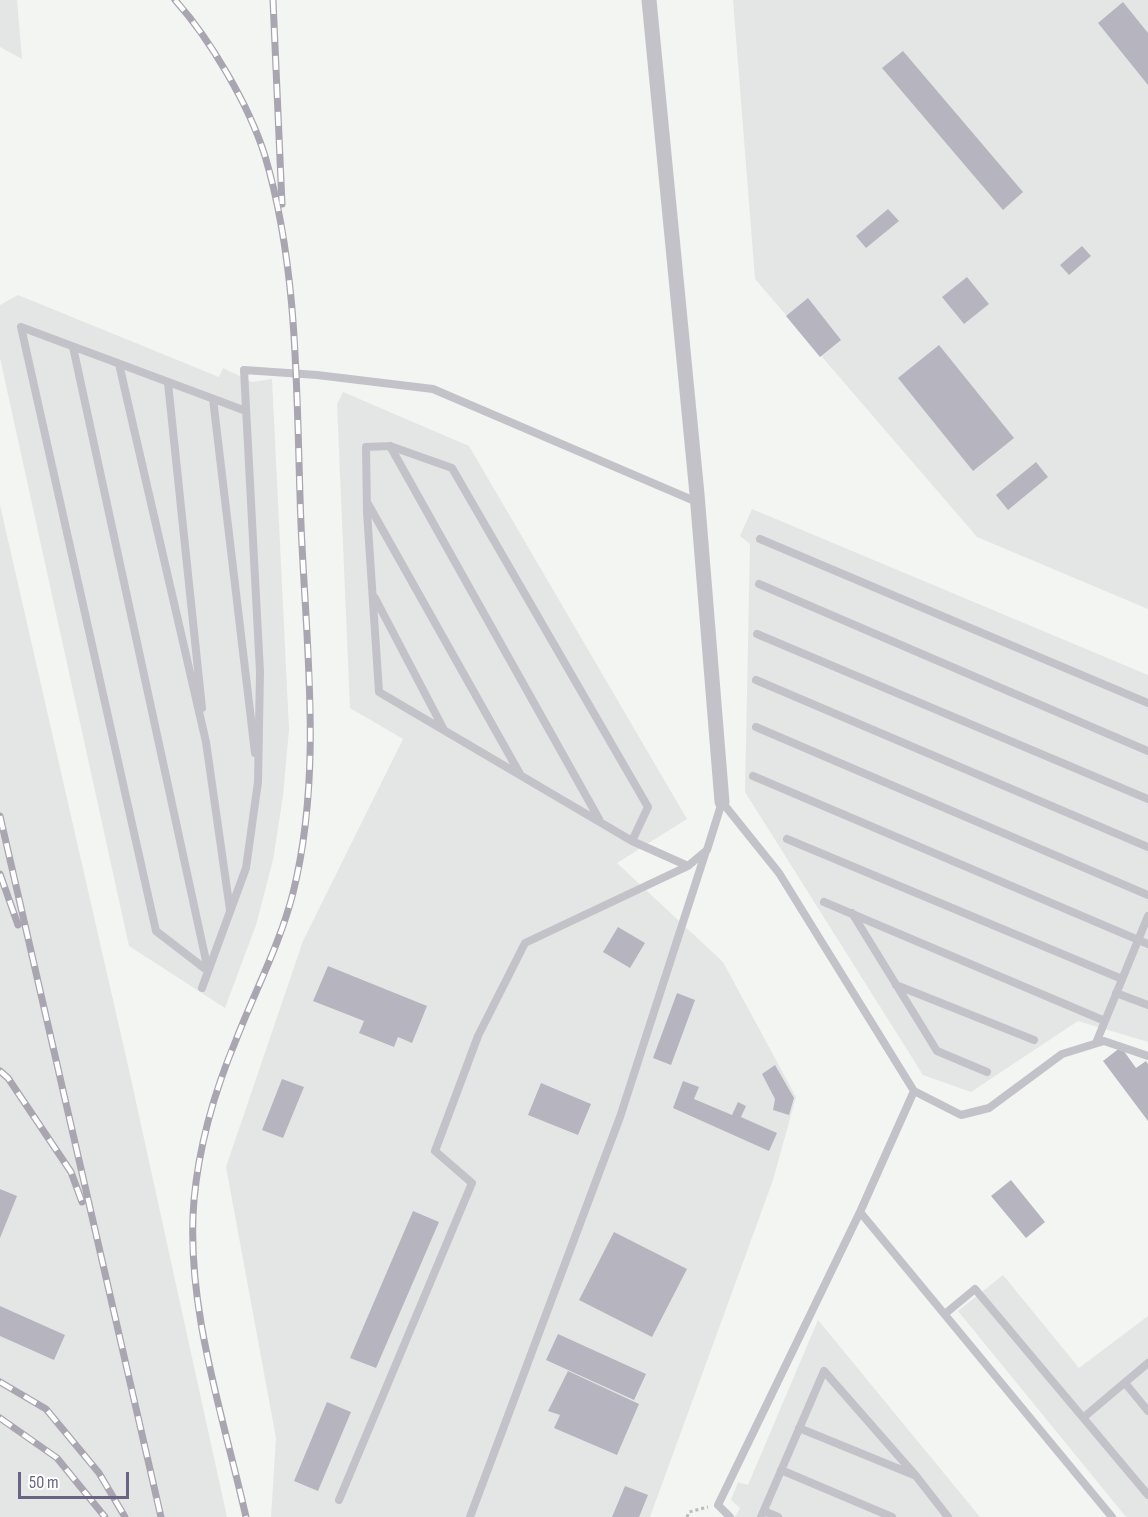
<!DOCTYPE html>
<html>
<head>
<meta charset="utf-8">
<style>
  body { margin:0 }
  #map { position:relative; width:1148px; height:1517px; overflow:hidden; background:#f2f5f1; font-family:"Sofia Sans Condensed",sans-serif }
  canvas { display:block }
  .scale { position:absolute; left:18px; top:1472px; width:111px; height:27px; box-sizing:border-box; border:3px solid #6a6384; border-top:0; padding-left:8px; font-size:18px; line-height:21px; white-space:nowrap; color:#6a6384; -webkit-text-stroke:4px #fff; paint-order:stroke }
</style>
</head>
<body>
<div id="map">
<canvas width="1148" height="1517"></canvas>
<div class="scale">50 m</div>
</div>
<script>
const ctx = document.querySelector('canvas').getContext('2d');
ctx.lineJoin = 'round';
function paint(path, color) { ctx.fillStyle = color; ctx.fill(path, 'evenodd'); }
function stroke(path, color, width, dash) { ctx.strokeStyle = color; ctx.lineWidth = width; ctx.lineCap = dash ? 'butt' : 'round'; ctx.setLineDash(dash || []); ctx.stroke(path); }
const built = new Path2D(`
  M0 0H17L22 59 0 47Z
  M733 0H1148V609L977 537 755 279Z
  M18 295 219 377 223 368 252 382 272 379 289 729 283 796 273 860 256 925 225 1008 129 946 0 358V305Z
  M343 392 469 446 687 819 617 863 723 962 796 1097 773 1180 650 1517H271L276 1438 226 1167 303 941 403 739 350 708 337 404Z
  M0 505 129 1070 227 1517H0Z
  M752 509 1148 675V1042L1078 1021 971 1092 923 1075 745 792 750 544 740 536Z
  M1003 1275 1079 1368 1148 1316V1517H1126L958 1311Z
  M818 1320 980 1517H735L740 1508 731 1500 738 1482 748 1485Z`);
const building = new Path2D(`
  M1123 2 1148 33V85L1098 23Z
  M903 51 1023 192 1003 210 882 68Z
  M888 209 899 221 866 248 856 236Z
  M1082 246 1091 256 1069 275 1060 265Z
  M967 277 989 304 964 324 942 297Z
  M808 298 841 340 820 357 786 316Z
  M939 345 1014 438 973 471 898 378Z
  M1036 462 1048 477 1008 510 996 495Z
  M618 927 645 943 630 968 603 952Z
  M328 966 427 1006 412 1043 398 1037 394 1047 359 1033 364 1021 313 1001Z
  M677 993 695 1000 671 1065 653 1058Z
  M1121 1047 1136 1068 1146 1061 1148 1064V1121L1103 1061Z
  M775 1065 794 1098 789 1115 773 1110 775 1099 762 1074Z
  M282 1079 304 1087 283 1138 262 1130Z
  M683 1081 699 1087 694 1099 732 1115 738 1102 746 1106 741 1117 777 1133 769 1151 673 1108Z
  M541 1083 591 1104 578 1135 528 1115Z
  M1011 1180 1045 1222 1026 1238 991 1196Z
  M0 1189 17 1196 0 1238Z
  M413 1211 439 1222 376 1368 350 1358Z
  M614 1232 687 1269 652 1337 579 1300Z
  M0 1306 65 1335 54 1360 0 1336Z
  M558 1334 646 1374 634 1400 546 1360Z
  M568 1371 639 1404 617 1455 554 1428 560 1415 548 1411Z
  M327 1402 351 1412 318 1491 294 1481Z
  M625 1486 648 1495 639 1517H612Z`);
const path = new Path2D(`
  M687 1517 689 1512 708 1507`);
const service = new Path2D(`
  M73 347 208 970
  M119 364 206 742 230 910
  M168 383 202 708
  M213 399 255 753
  M390 446 599 819
  M367 502 520 774
  M760 539 1148 703
  M759 584 1148 751
  M375 598 443 728
  M757 634 1148 799
  M756 680 1148 847
  M756 727 1148 895
  M753 776 1148 944
  M722 802 779 873 914 1091 961 1115 989 1108 1062 1054 1104 1041 1148 1056
  M787 839 1122 979
  M632 841 648 807 452 468 390 446 366 447 367 512 379 692 632 841 688 866 707 850 722 802
  M824 902 1105 1021
  M852 913 937 1051 987 1072
  M208 971 156 931 21 327 246 411
  M896 985 1034 1040
  M202 988 246 868 258 782 260 672 244 370 317 375 433 389 697 502
  M1116 993 1148 1005
  M1096 1043 1148 916
  M860 1212 1112 1517
  M946 1313 975 1289 1148 1495
  M1125 1383 1148 1411
  M1084 1417 1148 1363
  M799 1428 914 1475
  M781 1470 892 1517
  M339 1500 472 1183 435 1151 478 1036 525 943 688 866
  M764 1511 778 1517
  M470 1517 620 1117 706 851
  M730 1517 718 1505 860 1212 914 1091
  M761 1517 824 1371 916 1476 948 1517`);
const minor = new Path2D(`
  M649 0 697 494 722 802`);
const rail = new Path2D(`
  M175 0C210 39 249 105 265 156 300 274 296 402 301 524 306 646 323 773 293 893 280 944 255 991 236 1040 215 1090 199 1145 194 1200 185 1305 223 1415 246 1517
  M273 0 282 204
  M0 816 161 1517
  M0 874 18 925
  M0 1071 8 1078 71 1172 82 1202
  M0 1382 46 1409 99 1473 125 1517
  M0 1418 57 1458 105 1517`);
paint(built, '#e4e6e5');
paint(building, '#b6b5bf');
stroke(path, '#bbbabf', 3, [3, 3]);
stroke(service, '#c4c2c9', 8);
stroke(minor, '#c4c2c9', 15);
stroke(rail, '#a9a6b1', 7);
stroke(rail, '#fff', 4.5, [14]);
</script>
</body>
</html>
